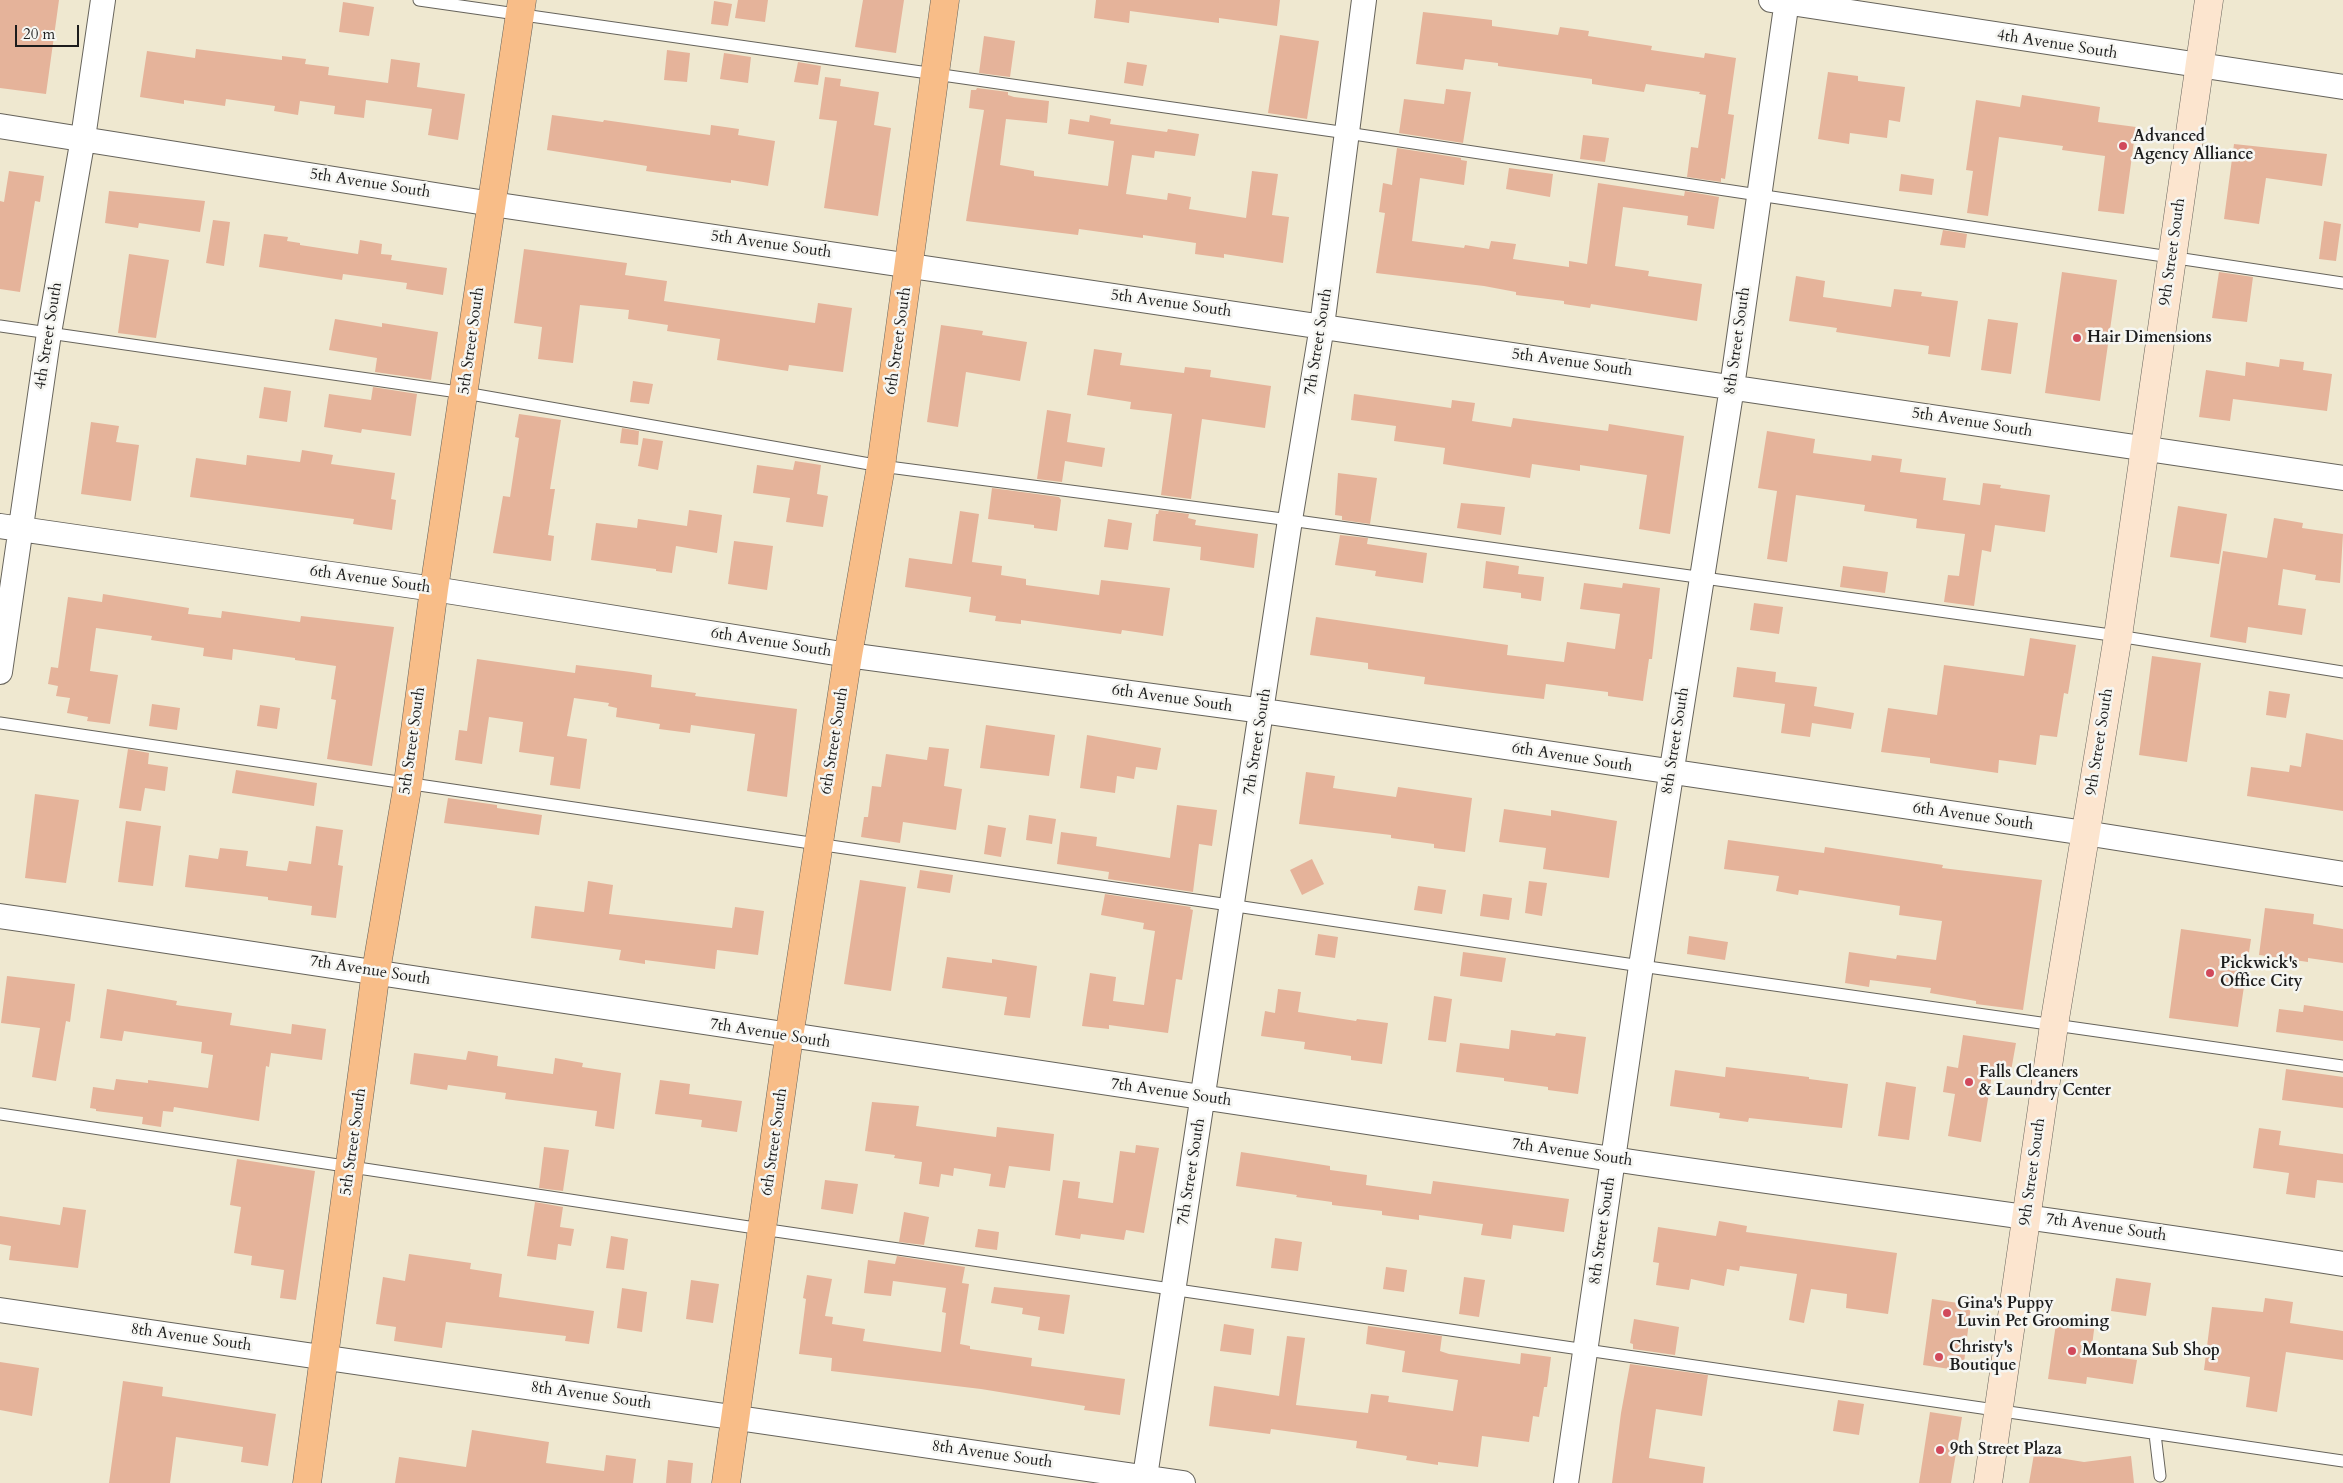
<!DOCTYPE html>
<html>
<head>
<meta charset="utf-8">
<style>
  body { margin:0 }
  #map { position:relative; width:2343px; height:1483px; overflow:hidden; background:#efe8d0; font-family:Cardo,serif }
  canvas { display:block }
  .scale { position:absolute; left:15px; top:25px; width:64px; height:22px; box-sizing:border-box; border:2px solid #1c1c1c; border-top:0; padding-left:6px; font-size:15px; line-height:18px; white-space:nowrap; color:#1c1c1c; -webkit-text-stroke:4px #f6f6f2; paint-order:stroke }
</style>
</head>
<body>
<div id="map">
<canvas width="2343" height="1483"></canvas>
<div class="scale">20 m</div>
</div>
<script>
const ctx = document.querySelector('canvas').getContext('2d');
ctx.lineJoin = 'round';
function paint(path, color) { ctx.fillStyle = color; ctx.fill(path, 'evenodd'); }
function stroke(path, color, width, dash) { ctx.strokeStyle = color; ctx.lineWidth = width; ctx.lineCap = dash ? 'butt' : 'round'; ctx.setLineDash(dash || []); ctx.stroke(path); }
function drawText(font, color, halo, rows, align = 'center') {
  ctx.font = font + ' Cardo,serif'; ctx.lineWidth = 5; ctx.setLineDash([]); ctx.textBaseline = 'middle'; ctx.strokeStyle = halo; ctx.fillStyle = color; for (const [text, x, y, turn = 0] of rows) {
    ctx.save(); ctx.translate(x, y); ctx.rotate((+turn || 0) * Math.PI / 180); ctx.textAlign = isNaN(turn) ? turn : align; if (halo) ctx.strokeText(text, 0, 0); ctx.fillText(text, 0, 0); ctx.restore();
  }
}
const building = new Path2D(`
  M0 0H59L46 94 0 88Z
  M738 0H768L765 22 735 18Z
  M863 0H904L896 53 855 47Z
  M1096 0H1280L1277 26 1219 18V23L1130 11 1129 23 1094 18Z
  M714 1 732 4 728 26 711 24Z
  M343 2 374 7 369 36 339 32Z
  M1423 12 1492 20V26L1558 35 1560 27 1589 31 1588 36 1652 46 1651 50 1704 58 1705 53 1736 58 1728 114 1734 115 1725 179 1721 178V182L1687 177 1691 147 1698 148 1706 95 1699 94 1700 92 1646 84 1644 92 1592 84V79L1498 66V63L1465 59 1463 70 1416 64Z
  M1280 35 1319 41 1307 119 1268 113Z
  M984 36 1015 41 1010 77 979 73Z
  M196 49 282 60V56L306 59 305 64 329 67 328 75 388 83 391 59 420 63 417 87 465 94 458 140 428 135 432 109 366 100 364 118 334 114 335 106 300 101 298 115 274 111 275 106 226 99 225 106 184 100V104L140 97 147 51 195 58Z
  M667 50 690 53 687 82 664 80Z
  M724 53 751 57 748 83 720 79Z
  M798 62 821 66 818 85 794 82Z
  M1127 62 1147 65 1143 86 1124 83Z
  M1828 72 1858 76V81L1905 87 1900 122 1889 120 1887 138 1850 133 1849 144 1818 139Z
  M825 77 841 79 840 86 879 92 874 125 891 128 878 216 824 208 837 121 819 119Z
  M977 88 1008 92V95L1014 97 1049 101 1047 123 1006 119 1000 165 1034 171V176L1108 186 1114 141 1068 134 1070 119 1089 122 1090 115 1111 119 1110 124 1167 132 1168 129 1199 134 1195 156 1155 151 1154 158 1132 155 1126 194 1167 200 1168 193 1191 197 1189 209 1246 218 1252 171 1278 174 1272 215 1289 217 1283 263 1224 254V258L1195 254 1196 243 1143 235V238L1079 229 1078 235 966 221 984 110 969 108 971 90H976Z
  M1446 89 1471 92 1463 143 1399 133 1404 99 1444 104Z
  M2022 95 2100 107 2098 122 2136 127 2124 214 2098 211 2105 156 2062 150 2063 146 1999 137 1988 216 1967 213 1973 171 1966 170 1976 100 2020 107Z
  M552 115 603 122 604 120 710 135 711 125 739 129 738 135 775 141 768 186 731 180V183L646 171 647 166 547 150Z
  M1583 135 1609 138 1605 162 1580 159Z
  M2234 144 2327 154 2322 186 2266 178 2259 224 2224 219Z
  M1397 148 1461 158V160L1467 161 1464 185 1420 178 1412 241 1464 248 1465 245 1489 249 1491 241 1516 244 1513 259 1569 267V261L1587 264 1598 183 1684 196 1685 191 1719 197 1714 229 1687 225 1688 216 1623 207 1615 266 1649 271 1648 276 1702 284 1697 321 1591 304 1590 308 1564 304V301L1516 295V292L1484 286 1376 273 1385 213 1379 212 1383 183 1392 185Z
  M1509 168 1553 174 1550 197 1506 189Z
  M9 171 44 176 40 202 35 201 20 292 0 289V201L4 202Z
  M1901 174 1934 179 1932 195 1899 191Z
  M109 191 205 201 200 232 139 223 138 228 105 223Z
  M213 220 230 222 224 266 206 263Z
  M2324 221 2341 224 2336 261 2319 259Z
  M1943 230 1967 234 1965 248 1940 245Z
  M264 234 288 237 287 241 300 243V245L358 254 360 240 382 244 381 254 392 255 391 260 447 268 443 295 406 289 407 283 343 274 342 280 259 267Z
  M524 249 627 263 625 275 667 281 664 301 815 323 818 303 852 308 843 372 789 365 788 371 717 360 720 339 667 331 668 325 628 319 629 310 580 305 573 363 538 359 542 327 514 323Z
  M129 254 169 260 156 338 118 333Z
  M2062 272 2117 280 2100 401 2045 393Z
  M2219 272 2253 277 2247 322 2212 318Z
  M1796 276 1825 281 1823 297 1891 307 1894 289 1922 292 1921 296 1958 301 1950 357 1928 354 1929 346 1836 332 1837 328 1789 321Z
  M335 319 382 327V323L438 332 431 380 375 372 377 358 329 350Z
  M1988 319 2018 323 2011 374 1981 370Z
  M941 325 983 331 982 335 1027 342 1020 381 966 372 958 427 927 422Z
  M1094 349 1122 353 1120 365 1184 373 1185 367 1211 370 1210 377 1271 386 1265 428 1202 419 1191 499 1161 495 1172 414 1130 409 1131 402 1087 395Z
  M2280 359 2304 362 2303 370 2332 374 2327 411 2233 399 2230 421 2199 417 2206 370 2245 376 2246 362 2279 367Z
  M633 381 653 384 649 404 630 402Z
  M264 387 291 391 287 422 259 418Z
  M373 387 417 394 411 436 362 429 361 433 324 427 329 394 371 400Z
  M1354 394 1451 408 1452 400 1475 403 1472 421 1511 427 1513 418 1608 431 1609 424 1684 436 1670 534 1639 529 1647 475 1580 465V471L1532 464 1530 478 1443 464 1445 448 1394 441 1396 426 1351 420Z
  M1047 410 1071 414 1067 442 1105 448 1102 467 1065 461 1062 482 1037 479Z
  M519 414 561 420 550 489H555L548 535 554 536 551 561 493 553 503 496 510 497 519 438 515 437Z
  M91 422 119 426 116 442 139 445 131 501 81 494Z
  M622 428 639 431 638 445 620 443Z
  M1767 431 1815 439 1813 453 1871 461 1872 455 1902 459 1900 472 1946 478 1943 500 1980 505 1983 483 2001 485 2000 488 2050 495 2045 532 1995 525 1991 552 1982 550 1974 606 1944 602 1948 575 1959 576 1965 534 1916 528 1917 519 1864 511 1865 505 1796 495 1787 562 1767 559 1777 491 1758 488Z
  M643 438 663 441 658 470 638 466Z
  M302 450 333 455 331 464 395 473 391 499 396 500 392 530 353 524 354 519 190 497 196 458 246 465 247 455 300 462Z
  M795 461 821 465 817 494 828 496 823 527 786 522 790 498 753 493 757 465 793 470Z
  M1338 473 1377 478 1370 524 1342 520V516L1335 515Z
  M992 488 1059 497 1061 500 1057 531 1034 528V525L988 519Z
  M1461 503 1505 507 1501 535 1457 528Z
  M2178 506 2227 514 2219 564 2170 557Z
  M689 510 722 515 717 553 676 546 672 573 656 571V569L591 560 596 523 637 528 638 519 687 526Z
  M1159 510 1189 514 1188 518 1196 520 1195 525 1258 534 1254 568 1200 560 1201 547 1153 541 1156 514H1158Z
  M960 511 979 514 972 562 1002 566 1001 575 1026 579V585L1099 595 1101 580 1170 588 1163 636 1122 630 1121 634 1021 620V624L995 621 996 616 969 612 971 597 905 587 909 558 952 564Z
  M2274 518 2303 523 2302 528 2343 534 2340 583 2315 580 2316 575 2283 569 2278 605 2306 609 2302 635 2248 627 2246 643 2210 637 2223 551 2267 558Z
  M1108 519 1132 523 1128 550 1104 547Z
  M1340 535 1368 538 1367 544 1427 553 1423 583 1375 576 1376 571 1335 565Z
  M734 541 773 546 767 590 728 584Z
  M1486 561 1519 566 1518 574 1544 577 1541 601 1521 598V593L1483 588Z
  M1843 566 1888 572 1885 593 1840 587Z
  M1584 583 1622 588 1623 583 1660 588 1652 659H1649L1643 701 1608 696V692L1546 684 1544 699 1493 693 1424 684 1425 677 1368 669V663L1310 655 1316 617 1508 645 1507 655 1564 662 1567 642 1615 649 1620 614 1580 609Z
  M103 594 189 608 188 614 221 618 222 611 300 622 301 616 394 627 372 766 327 759 336 700 331 699 336 666 295 660V658L233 649 232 660 203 656 204 648 151 640 152 636 96 628 90 671 118 675 110 724 87 721 88 717 67 713 70 698 56 696 58 686 48 684 51 667 58 668 68 597 102 602Z
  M1754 603 1783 607 1779 634 1750 630Z
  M2030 638 2076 645 2068 694 2064 693 2057 737 2040 735 2036 765 1999 760 1998 773 1930 763V758L1881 752 1888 708 1937 715 1944 665 2024 676Z
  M2152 656 2201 663 2187 762 2139 755Z
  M477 659 575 673 576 665 632 672 652 675 651 687 696 693 695 696 797 709 787 797 747 791 755 734 691 725 690 733 659 729 660 724 616 717 617 708 608 706 609 703 574 698 567 736 587 739 580 789 550 785 554 757 519 752 523 722 489 717 482 764 455 760 459 730 467 731Z
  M1737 667 1776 672 1775 682 1817 687 1814 706 1854 713 1851 729 1812 723 1810 737 1781 733 1785 704 1733 697Z
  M2269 691 2290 694 2286 718 2266 715Z
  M152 704 180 708 177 730 149 726Z
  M260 705 280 708 277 729 257 726Z
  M986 725 1055 735 1049 776 980 768Z
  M2306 733 2343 740V811L2247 796 2251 767 2289 772 2290 765 2301 767Z
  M1087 735 1161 748 1157 770 1136 767 1134 779 1117 776 1115 793 1080 788Z
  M929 747 949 749 944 786 962 789 956 830 903 822 900 843 861 837 864 817H868L872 786 881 787 886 754 927 760Z
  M128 749 149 753 148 764 168 767 165 791 145 788 141 811 119 808Z
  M236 770 317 783 314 806 232 793Z
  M1306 772 1335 776 1333 788 1396 797 1398 787 1472 798 1465 852 1434 848V844L1391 838V835L1299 824Z
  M35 794 79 800 66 883 25 878Z
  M448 798 497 805V808L542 815 539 835 444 823Z
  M1177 805 1217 810 1212 846 1199 844 1193 892 1108 879 1109 872 1057 864 1061 832 1097 837 1096 846 1170 858Z
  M1504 809 1551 816V810L1617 821 1609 878 1543 869 1546 848 1499 842Z
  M1029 815 1056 819 1052 844 1026 840Z
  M126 821 161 826 153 886 118 882Z
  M988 825 1006 828 1001 857 984 854Z
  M316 826 343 830 338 865 343 866 336 918 311 915 312 906 268 900V897L185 887 189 855 218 859 220 848 248 851 246 866 287 871 289 861 311 864Z
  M1728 840 1824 853 1825 847 1943 865 1942 868 2042 880 2023 1010 1976 1004V1001L1930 993 1931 988 1870 980 1869 987 1845 983 1849 952 1896 959 1897 955 1936 960 1942 921 1899 915 1900 906 1799 890 1798 895 1776 891 1779 876 1724 869Z
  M1312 859 1324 884 1302 895 1290 870Z
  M920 870 953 875 950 893 917 888Z
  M860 880 906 887 891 991 844 984Z
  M588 881 613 885 609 914 732 928 735 907 764 911 758 955 717 950 715 969 645 960V964L619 960 621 950 531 938 535 906 584 912Z
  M1529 881 1547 883 1542 916 1525 913Z
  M1418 886 1446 890 1442 914 1414 910Z
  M1105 894 1191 907 1190 909 1193 910 1182 980 1176 979 1168 1033 1109 1025V1029L1082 1026 1090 973 1116 977 1113 1001 1144 1005 1155 931 1143 929 1144 923 1101 915Z
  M1483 894 1512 898 1509 920 1480 916Z
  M2265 908 2314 914 2313 924 2343 929V963L2308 958V962L2259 955Z
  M2181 929 2251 939 2238 1027 2169 1018Z
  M1318 934 1338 937 1335 958 1315 955Z
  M1689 936 1728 942 1725 960 1687 954Z
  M1463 952 1506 958 1502 982 1460 976Z
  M947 957 992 963V959L1037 966 1030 1018 1004 1015 1007 997 942 988Z
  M7 976 75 984 70 1022 66 1021 56 1081 32 1077 40 1028 1 1023Z
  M107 989 177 1001 176 1005 232 1013 230 1025 291 1034 292 1024 326 1029 322 1060 271 1053 269 1067 266 1066 259 1121 174 1107 173 1112 163 1111 161 1127 142 1124 143 1117 96 1111V1109L90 1108 93 1087 114 1090 116 1079 148 1083V1080L208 1088 213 1055 201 1053 202 1042 124 1031 122 1041 100 1038Z
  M1278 989 1301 992 1298 1012 1356 1021 1357 1019 1388 1023 1382 1064 1351 1060V1056L1304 1049 1305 1042 1261 1036 1265 1011 1275 1013Z
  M1434 996 1452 999 1446 1042 1428 1040Z
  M2304 1005 2343 1011V1041L2276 1032 2279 1009 2303 1012Z
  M1511 1030 1555 1036 1556 1033 1586 1037 1578 1094 1548 1090V1087L1504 1081V1078L1456 1072 1460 1043 1509 1049Z
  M1963 1035 2016 1043 2011 1071 1993 1068 1981 1142 1948 1136 1955 1094 1943 1092 1947 1066 1958 1068Z
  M468 1051 498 1056 497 1066 553 1074 555 1058 583 1063 582 1067 621 1073 614 1129 595 1126 597 1111 505 1099 506 1093 448 1085 447 1090 410 1084 414 1053 466 1060Z
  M1726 1067 1809 1077V1079L1848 1084 1842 1128 1749 1118 1748 1122 1719 1118 1720 1113 1670 1106 1675 1070 1725 1077Z
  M2286 1069 2343 1077V1108L2282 1100Z
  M660 1080 690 1084 689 1094 742 1101 737 1132 701 1127 702 1120 655 1114Z
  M1886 1082 1916 1087 1909 1140 1878 1136Z
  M872 1102 919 1106 916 1126 996 1137 997 1127 1054 1134 1050 1171 1009 1166 1005 1188 989 1186 991 1174 954 1168 953 1176 941 1174 939 1187 919 1184 922 1162 894 1158 895 1155 865 1151Z
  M2259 1128 2281 1131 2279 1145 2343 1154V1183L2317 1180 2315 1198 2286 1194 2289 1173 2253 1168Z
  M1136 1145 1159 1148 1144 1233 1126 1230 1124 1240 1081 1234 1080 1239 1055 1235 1063 1180 1080 1182 1078 1198 1113 1203 1120 1151 1135 1153Z
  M544 1147 569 1150 563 1191 539 1188Z
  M1241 1152 1330 1166V1170L1367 1175 1366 1185 1431 1194 1433 1181 1569 1199 1564 1232 1513 1225 1511 1239 1481 1235 1483 1224 1419 1215V1220L1382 1215V1211L1332 1205V1202L1296 1197 1297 1195 1236 1186Z
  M237 1159 315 1171 296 1300 280 1298 284 1270 251 1265 252 1256 234 1253 241 1207 230 1205Z
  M825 1180 858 1184 853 1214 821 1209Z
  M535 1202 563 1207 560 1227 574 1229 571 1246 558 1244 556 1260 527 1256Z
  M63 1207 86 1210 78 1268 9 1260 11 1246 0 1244V1216L60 1225Z
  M904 1212 929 1217 924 1245 899 1242Z
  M1719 1221 1747 1226 1746 1232 1897 1253 1888 1314 1846 1308 1847 1294 1811 1289 1804 1323 1789 1320 1797 1274 1740 1266 1739 1271 1727 1269 1724 1286 1691 1279 1689 1290 1656 1285 1659 1263 1653 1262 1658 1227 1716 1236Z
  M978 1229 999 1232 997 1250 975 1247Z
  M611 1236 628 1239 624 1270 606 1268Z
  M1275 1238 1302 1242 1298 1271 1271 1268Z
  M409 1254 471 1263 470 1269 502 1274 499 1297 594 1311 589 1344 565 1341 566 1336 446 1322 442 1348 394 1341 396 1327 376 1324 383 1277 405 1281Z
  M897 1256 965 1267 962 1283 969 1284 960 1344 970 1346V1349L1032 1358 1031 1366 1125 1379 1120 1415 1084 1410 1085 1406 981 1389 831 1371 832 1358 799 1354 806 1299 803 1298 807 1275 832 1279 825 1316 833 1317 832 1324 865 1329 863 1341 941 1352 946 1313 942 1312 946 1288 893 1281 891 1296 864 1293 868 1260 895 1264Z
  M1386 1267 1407 1270 1404 1292 1383 1289Z
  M1464 1277 1485 1280 1479 1317 1459 1314Z
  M2116 1278 2151 1283 2146 1316 2111 1311Z
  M691 1280 719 1284 713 1323 686 1319Z
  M994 1287 1070 1295 1064 1334 1038 1330 1040 1317 1022 1314 1023 1308 991 1303Z
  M622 1288 647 1292 642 1332 617 1328Z
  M2265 1298 2293 1302 2290 1323 2343 1331V1360L2286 1352 2277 1412 2246 1407 2250 1377 2204 1370 2212 1307 2263 1312Z
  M1932 1299 1971 1305 1963 1371 1923 1365Z
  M2057 1317 2095 1322 2091 1354 2137 1360 2133 1384 2087 1377 2086 1384 2048 1379Z
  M1634 1319 1679 1327 1675 1355 1633 1349V1344L1630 1343Z
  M1224 1324 1254 1329 1251 1355 1220 1351Z
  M1368 1326 1442 1336 1440 1351 1449 1354 1520 1364 1521 1353 1551 1357 1547 1387H1544L1539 1417 1533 1416 1529 1442 1482 1436 1478 1467 1438 1462V1465L1406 1460 1407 1456 1356 1448 1357 1441 1271 1429 1270 1434 1209 1426 1214 1386 1279 1396 1287 1336 1305 1338 1296 1405 1368 1413 1371 1394 1389 1396 1388 1402 1453 1411 1458 1380 1402 1372 1405 1351 1366 1344Z
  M0 1362 39 1368 32 1416 0 1410Z
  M1630 1364 1708 1375 1702 1416 1656 1409 1649 1458 1705 1467 1703 1483H1612L1621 1413Z
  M123 1381 163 1387 162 1396 276 1414 268 1466 241 1462 243 1447 176 1437 170 1483H109Z
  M1838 1400 1864 1404 1859 1435 1833 1431Z
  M1930 1412 1962 1417 1951 1483H1919Z
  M472 1430 549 1442 546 1463 604 1471 606 1455 636 1459 633 1483H395L399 1457 466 1467Z
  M2034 1454 2084 1462 2131 1456 2134 1483H2029Z
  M668 1460 693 1463 691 1483H666Z`);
const service = new Path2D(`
  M419 0 1347 133 2343 283
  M0 326 465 393 881 466 1290 520 2118 636 2343 672
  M0 723 1641 966 2343 1066
  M0 1114 762 1229 2343 1461
  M2155 1434 2160 1476`);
const minor = new Path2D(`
  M1771 0 2343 87
  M0 126 492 204 2343 478
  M0 526 434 589 848 655 1263 711 2085 833 2343 874
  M0 672 49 333 83 138 103 0
  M0 916C538 995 1075 1081 1612 1159 1856 1195 2100 1225 2343 1264
  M0 1310 1183 1483
  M1144 1483 1290 520 1322 326 1364 0
  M1566 1483 1641 966 1732 387 1787 0`);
const secondary = new Path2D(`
  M1988 1483 2054 1025 2118 636 2209 0`);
const primary = new Path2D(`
  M307 1483 376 971 408 783 434 589 522 0
  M726 1483 789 1037 848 655 881 466 945 0`);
const markers = [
  [2123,146,5,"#d1495b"],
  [2077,338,5,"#d1495b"],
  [2210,973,5,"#d1495b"],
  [1969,1082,5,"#d1495b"],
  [1947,1313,5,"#d1495b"],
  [2072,1351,5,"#d1495b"],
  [1939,1357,5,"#d1495b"],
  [1940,1450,5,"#d1495b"]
];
const streetNames = [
  ["4th Avenue South",2057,45,9],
  ["5th Avenue South",370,184,9],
  ["5th Avenue South",771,245,8],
  ["9th Street South",2173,252,-82],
  ["5th Avenue South",1171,304,8],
  ["4th Street South",49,336,-81],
  ["5th Street South",472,341,-82],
  ["6th Street South",899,341,-82],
  ["8th Street South",1738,341,-82],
  ["7th Street South",1319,342,-81],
  ["5th Avenue South",1572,363,8],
  ["5th Avenue South",1972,423,9],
  ["6th Avenue South",370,580,8],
  ["6th Avenue South",771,643,9],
  ["6th Avenue South",1172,699,8],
  ["5th Street South",413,741,-82],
  ["6th Street South",835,741,-81],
  ["8th Street South",1676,741,-81],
  ["7th Street South",1258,742,-81],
  ["9th Street South",2100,742,-81],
  ["6th Avenue South",1572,758,9],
  ["6th Avenue South",1973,817,8],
  ["7th Avenue South",370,971,9],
  ["7th Avenue South",770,1034,9],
  ["7th Avenue South",1171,1093,8],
  ["5th Street South",354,1142,-82],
  ["6th Street South",775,1142,-82],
  ["7th Avenue South",1572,1153,8],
  ["7th Street South",1192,1172,-81],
  ["9th Street South",2033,1172,-82],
  ["7th Avenue South",2106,1228,8],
  ["8th Street South",1603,1231,-82],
  ["8th Avenue South",191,1338,8],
  ["8th Avenue South",591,1396,8],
  ["8th Avenue South",992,1455,8]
];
const poiNames = [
  ["Advanced",2133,137],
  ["Agency Alliance",2133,155],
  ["Hair Dimensions",2087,338],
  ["Pickwick's",2220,964],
  ["Office City",2220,982],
  ["Falls Cleaners",1979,1073],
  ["& Laundry Center",1979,1091],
  ["Gina's Puppy",1957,1304],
  ["Luvin Pet Grooming",1957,1322],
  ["Christy's",1949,1348],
  ["Boutique",1949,1366],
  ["Montana Sub Shop",2082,1351],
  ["9th Street Plaza",1950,1450]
];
paint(building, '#e5b39a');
stroke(service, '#66635b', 13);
stroke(minor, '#66635b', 26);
stroke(secondary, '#66635b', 29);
stroke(primary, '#66635b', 29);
stroke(service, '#fff', 11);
stroke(minor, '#fff', 24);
stroke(secondary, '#fce5cf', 28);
stroke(primary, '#f8bd88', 28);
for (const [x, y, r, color] of markers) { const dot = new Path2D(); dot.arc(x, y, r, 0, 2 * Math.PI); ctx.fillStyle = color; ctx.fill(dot); stroke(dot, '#f6f6f2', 2); }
drawText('16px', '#1c1c1c', '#f6f6f2', streetNames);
drawText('bold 16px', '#1c1c1c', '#f6f6f2', poiNames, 'left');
</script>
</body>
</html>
